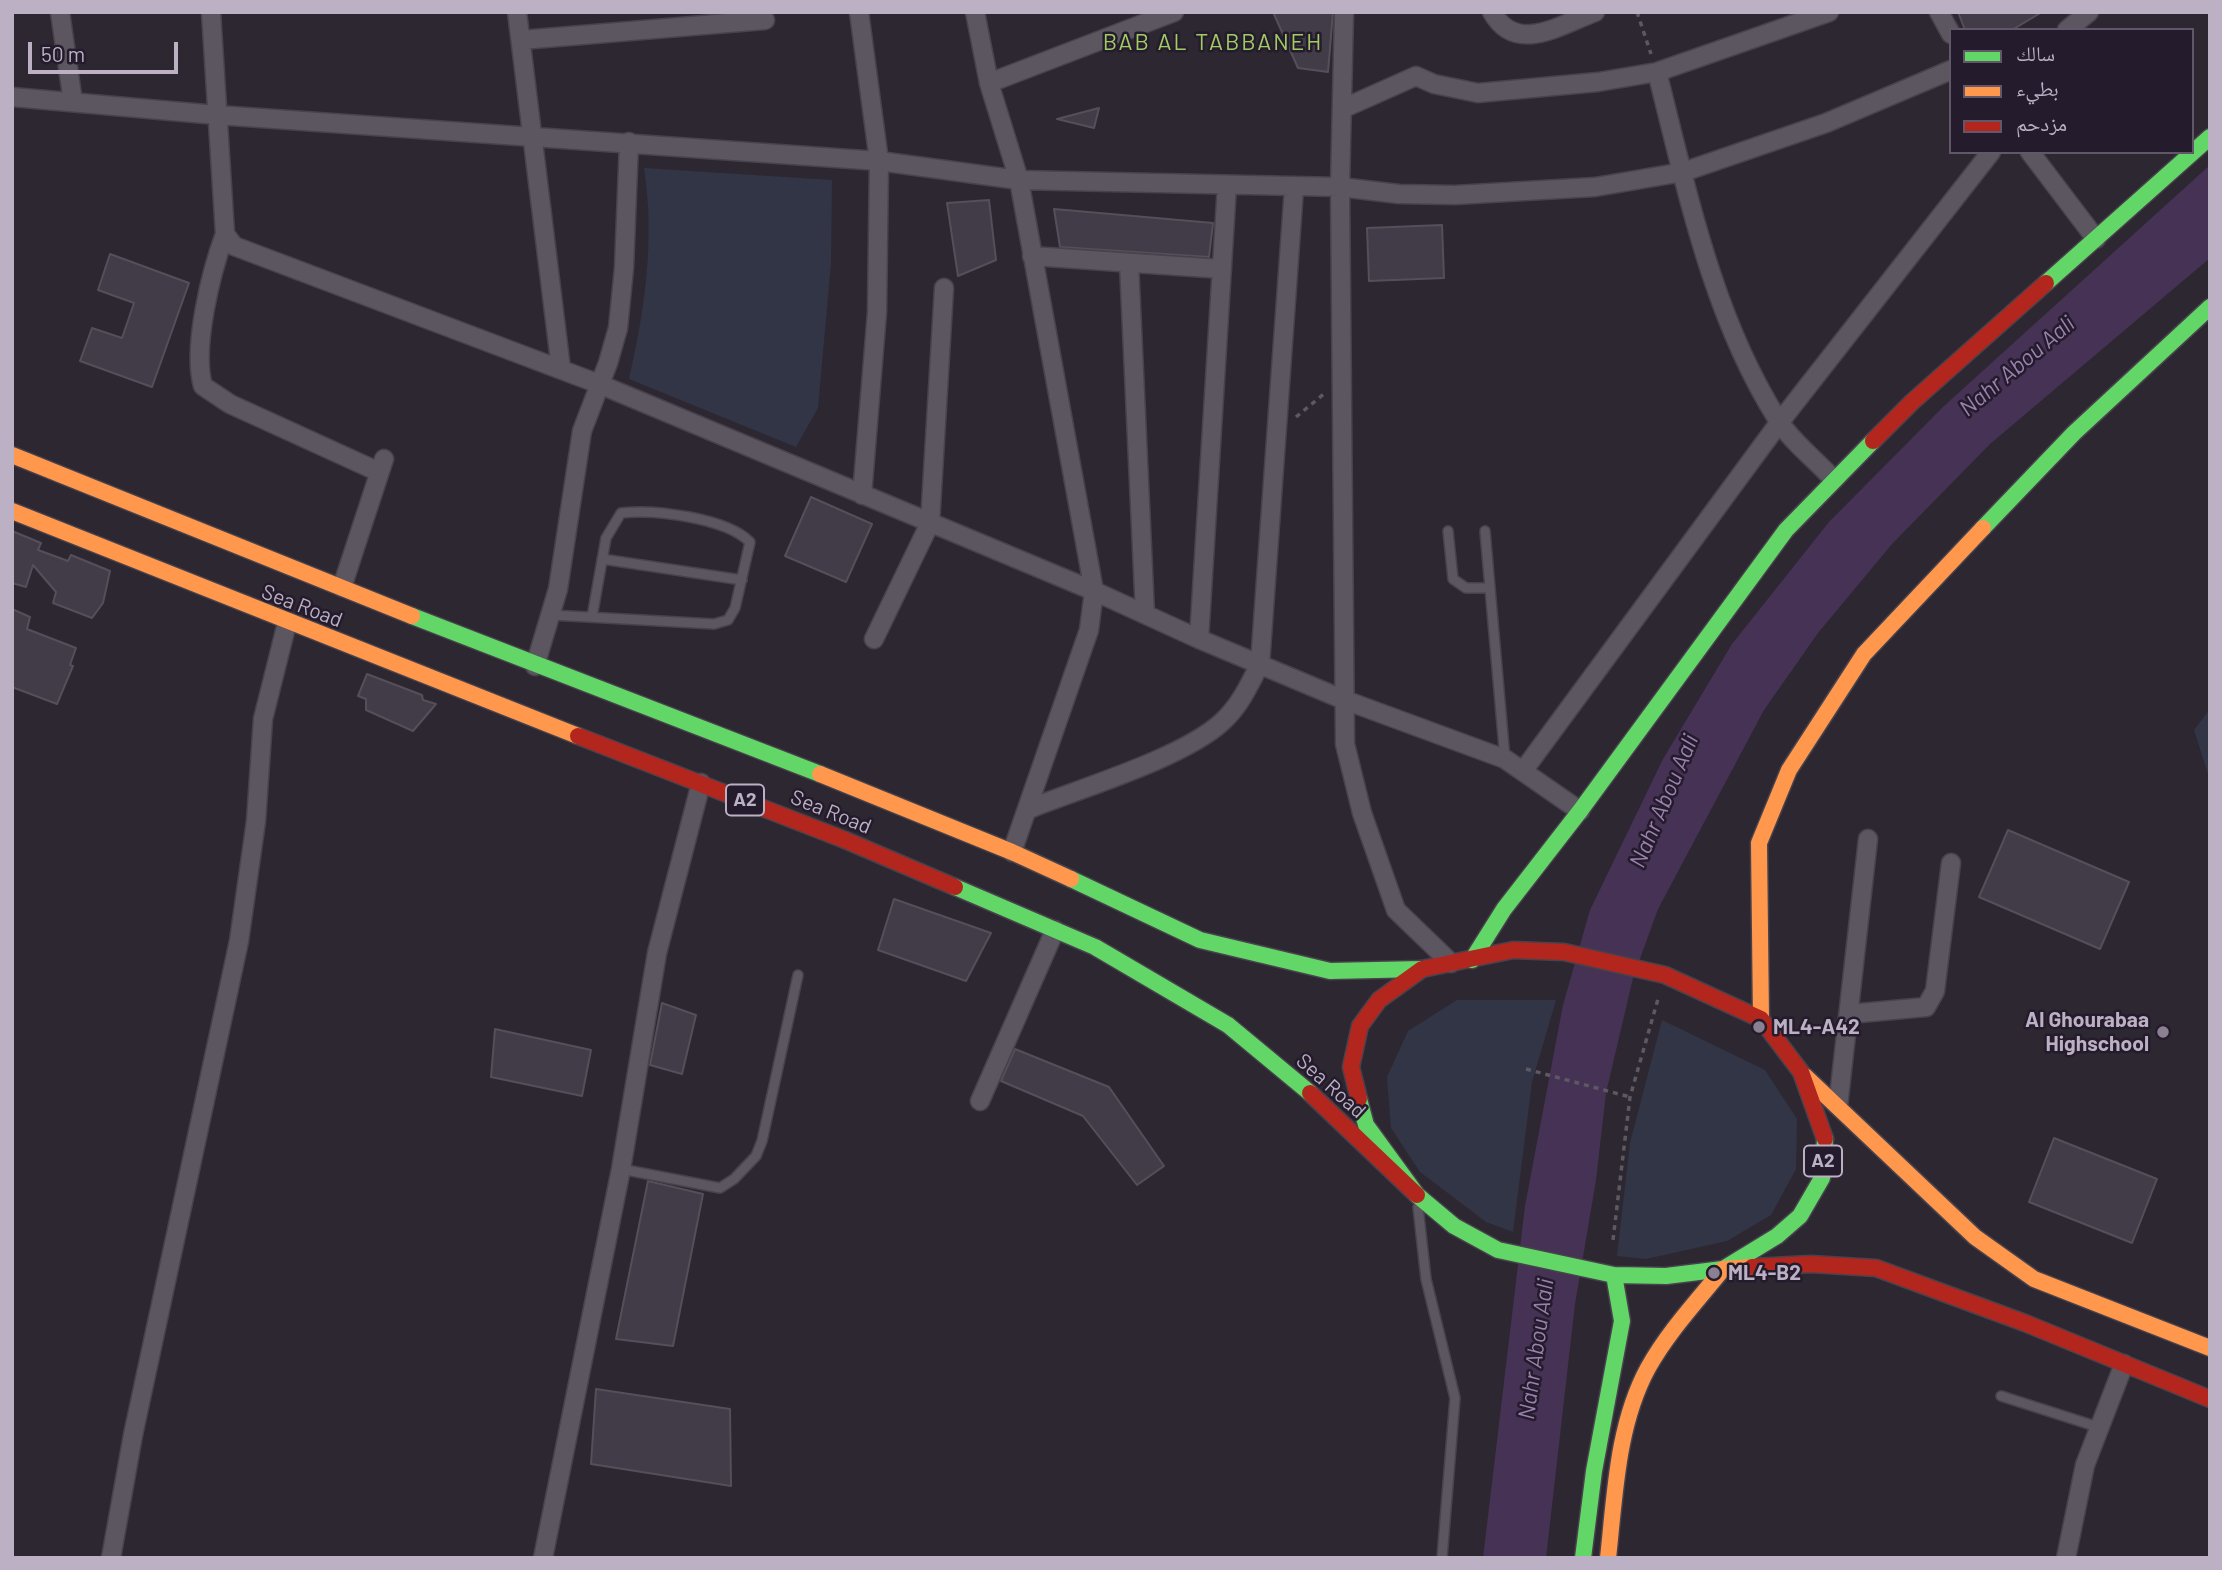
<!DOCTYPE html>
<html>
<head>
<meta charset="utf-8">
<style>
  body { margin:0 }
  #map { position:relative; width:2222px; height:1570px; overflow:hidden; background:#2d2732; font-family:Barlow,"Noto Naskh Arabic",sans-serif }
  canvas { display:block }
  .frame { position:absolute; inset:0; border:14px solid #bcb0c4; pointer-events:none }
  .legend { position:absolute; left:1949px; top:28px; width:245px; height:126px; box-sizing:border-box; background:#241b2c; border:2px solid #615769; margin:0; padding:9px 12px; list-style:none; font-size:21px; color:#bcb0c4 }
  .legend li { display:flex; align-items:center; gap:14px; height:35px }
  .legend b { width:35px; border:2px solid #615769 }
  .scale { position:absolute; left:28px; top:42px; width:150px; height:32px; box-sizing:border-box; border:4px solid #bcb0c4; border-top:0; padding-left:9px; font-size:21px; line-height:24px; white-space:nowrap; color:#bcb0c4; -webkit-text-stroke:5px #241b2c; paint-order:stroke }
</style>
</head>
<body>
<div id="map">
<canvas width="2222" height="1570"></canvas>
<div class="frame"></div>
<ul class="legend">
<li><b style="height:9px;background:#63d668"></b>سالك</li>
<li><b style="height:9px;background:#ff974d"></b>بطيء</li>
<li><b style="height:9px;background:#b3261e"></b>مزدحم</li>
</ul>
<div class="scale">50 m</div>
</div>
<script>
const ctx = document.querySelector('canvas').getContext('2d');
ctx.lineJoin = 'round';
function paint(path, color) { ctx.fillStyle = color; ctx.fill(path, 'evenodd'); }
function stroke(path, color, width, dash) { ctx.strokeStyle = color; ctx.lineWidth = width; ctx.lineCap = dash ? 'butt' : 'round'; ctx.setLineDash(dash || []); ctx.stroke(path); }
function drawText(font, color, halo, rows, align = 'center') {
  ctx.font = font + ' Barlow,sans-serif'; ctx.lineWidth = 5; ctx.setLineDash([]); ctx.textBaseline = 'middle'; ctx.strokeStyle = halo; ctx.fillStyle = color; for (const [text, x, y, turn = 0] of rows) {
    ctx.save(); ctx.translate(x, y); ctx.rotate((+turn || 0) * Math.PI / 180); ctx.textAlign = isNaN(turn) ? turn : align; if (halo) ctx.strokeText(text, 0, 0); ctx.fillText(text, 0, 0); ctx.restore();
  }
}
const green = new Path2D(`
  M644 168 832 180 831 263 818 408 796 447 629 379C645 308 655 240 644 168Z
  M2210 709V780L2194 730Z
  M1457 1000H1556L1532 1082 1513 1232 1486 1222 1420 1172 1391 1128 1387 1077 1408 1031Z
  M1662 1020 1765 1070 1797 1119 1796 1169 1771 1215 1727 1241 1646 1259 1617 1256 1630 1143Z`);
const water = new Path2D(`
  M2210 165V258L1990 444 1892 544 1818 633 1764 710 1658 909 1633 978 1606 1093 1596 1180 1575 1304 1546 1558H1483L1525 1206 1563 1005 1590 910 1663 759 1732 644 1829 522 1944 406Z`);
const building = new Path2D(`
  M1273 12H1333L1328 72 1298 68Z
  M1958 12H2042L2012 30H1965Z
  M1099 108 1094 128 1057 119Z
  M989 200 996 260 958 276 947 203Z
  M1054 209 1213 223 1209 257 1060 247Z
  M1442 225 1444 278 1369 281 1367 228Z
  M110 254 189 283 152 387 80 361 92 328 122 338 134 303 98 290Z
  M811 497 872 524 846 582 785 556Z
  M12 531 41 543 38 550 68 561 71 555 110 571 103 603 92 618 53 603 56 592 33 565 26 587 12 583Z
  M12 609 30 617 27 629 76 648 70 665 73 666 57 704 12 687Z
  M367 674 422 695 423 700 436 704 413 731 366 710V699L358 696Z
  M2008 830 2129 882 2100 949 1979 897Z
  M894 899 991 933 966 981 878 950Z
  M662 1003 696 1015 682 1074 650 1065Z
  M495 1029 591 1050 582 1096 491 1077Z
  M1015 1049 1109 1087 1164 1166 1137 1185 1083 1116 1001 1081Z
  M2054 1138 2157 1179 2132 1243 2029 1202Z
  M648 1181 703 1194 673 1346 616 1339Z
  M596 1389 730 1409 731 1486 591 1464Z`);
const path = new Path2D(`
  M1637 12 1651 54
  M1296 417 1325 393
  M1526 1069 1630 1097
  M1613 1240 1630 1097 1658 999`);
const lane = new Path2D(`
  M1448 531 1453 579 1466 588H1490
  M1485 531 1505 759
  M602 559 742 580
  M551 615 714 624 728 620 735 608 750 542C726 518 655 509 621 513L606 538 592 617
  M621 1169 720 1188 734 1179 756 1156 762 1141 798 975
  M1418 1207 1426 1279 1455 1398 1442 1558
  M2001 1396 2098 1427`);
const street = new Path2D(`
  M60 12 73 102
  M211 12 225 234 234 246 599 384 1094 591 1199 639 1342 699 1505 759 1580 811
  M517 12 561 369
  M859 12 879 161 877 312 862 495
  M975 12 989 83 1019 180 1094 591 1089 630 1012 852
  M1344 12 1340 187 1345 744 1362 813 1396 910 1451 963
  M1492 12C1516 55 1560 25 1595 12
  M1939 12 1951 34
  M2067 30 2089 12
  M521 40 765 20
  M1657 72C1687 190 1712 316 1778 420 1792 442 1816 460 1833 479
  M989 83 1174 12
  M12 97 217 115 879 161 1019 180 1340 187 1399 194 1455 195 1595 187 1683 172 1826 123 1951 70
  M1342 109 1416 76 1434 84 1478 93 1598 82 1657 72 1829 12
  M2030 152 2096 239
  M225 234C211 272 192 348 203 386L230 404 379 472
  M1032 256 1222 269
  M1129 263 1145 614
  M342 587 384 459
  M874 639 930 523 944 288
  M1199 639 1227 185
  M535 666 558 589 582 431 608 363 618 328 624 268 629 142
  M1523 771 1779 423 1991 152
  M1029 809C1081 788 1183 758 1222 722 1240 706 1249 685 1260 664L1294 188
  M1849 1014 1926 1007 1935 991 1951 863
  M980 1101 1055 930
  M1838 1106 1868 839
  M111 1558 133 1435 239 941 256 821 263 719 287 623
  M543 1558 621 1169 657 953 701 783
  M2066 1558 2085 1465 2124 1364`);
const fast = new Path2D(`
  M2046 283 2210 137
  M1983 528 2074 433 2210 307
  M412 616 820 774
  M1071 879 1200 940 1330 971 1422 969
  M955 887 1095 947 1228 1025 1310 1093
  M1472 960 1504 909 1580 811 1786 530 1873 441
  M1359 1099 1366 1125 1417 1195 1454 1226 1498 1250 1614 1275 1666 1276 1723 1269 1777 1236 1800 1216 1822 1178 1825 1139
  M1583 1558 1594 1471 1622 1321 1614 1275`);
const slow = new Path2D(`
  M12 455 412 616
  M12 511 578 736
  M820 774 1012 852 1071 879
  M1761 1019 1759 843 1789 770 1864 654 1983 528
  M1805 1076 1975 1237 2034 1279 2210 1348
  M1608 1558C1615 1495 1617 1425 1648 1368 1668 1332 1697 1301 1723 1269L1752 1267`);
const jam = new Path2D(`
  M1873 441 1912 402 2046 283
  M578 736 845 840 955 887
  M1513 950 1564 952 1665 975 1761 1019 1801 1072 1825 1139
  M1310 1093 1417 1195
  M1359 1099 1351 1067 1360 1026 1379 1000 1422 969 1513 950
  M1752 1267 1811 1264 1876 1268 2025 1323 2210 1399`);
const markers = [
  [1759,1027,7,"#8a8091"],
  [2163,1032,7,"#8a8091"],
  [1714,1273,7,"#8a8091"]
];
const shields = [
  [745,800,38],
  [1823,1161,38]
];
const shieldNames = [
  ["A2",745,800],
  ["A2",1823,1161]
];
const streetNames = [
  ["Sea Road",302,606,21],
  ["Sea Road",831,812,22],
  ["Sea Road",1331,1086,42]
];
const poiNames = [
  ["Al Ghourabaa",2149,1020,"right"],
  ["Highschool",2149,1044,"right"],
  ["ML4-A42",1773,1027],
  ["ML4-B2",1728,1273]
];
const neighbourhoodNames = [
  ["BAB AL TABBANEH",1213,42]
];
const waterNames = [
  ["Nahr Abou Aali",2017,366,-40],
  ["Nahr Abou Aali",1664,801,-67],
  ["Nahr Abou Aali",1536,1349,-82]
];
paint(green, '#313545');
paint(water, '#463255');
paint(building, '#423c48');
stroke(building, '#554f5a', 2);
stroke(lane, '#47424b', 12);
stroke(street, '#47424b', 21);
stroke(fast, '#47424c', 19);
stroke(slow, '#47424c', 19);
stroke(jam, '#47424c', 19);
stroke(path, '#5d5862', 3.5, [5, 5]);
stroke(lane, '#5b5660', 9);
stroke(street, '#5b5660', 18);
stroke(fast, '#63d668', 16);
stroke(slow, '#ff974d', 16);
stroke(jam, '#b3261e', 16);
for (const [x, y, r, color] of markers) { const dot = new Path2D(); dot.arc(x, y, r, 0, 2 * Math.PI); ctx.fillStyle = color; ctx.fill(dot); stroke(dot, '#241b2c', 2.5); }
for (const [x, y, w] of shields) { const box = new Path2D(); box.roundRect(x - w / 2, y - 15.5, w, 31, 5); ctx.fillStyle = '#241b2c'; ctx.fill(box); stroke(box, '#bcb0c4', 2); }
drawText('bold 19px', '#bcb0c4', null, shieldNames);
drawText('21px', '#bcb0c4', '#241b2c', streetNames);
drawText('bold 21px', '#bcb0c4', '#241b2c', poiNames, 'left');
ctx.letterSpacing = '2px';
drawText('23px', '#a2cc63', '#241b2c', neighbourhoodNames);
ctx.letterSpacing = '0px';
drawText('italic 23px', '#9a81af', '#241b2c', waterNames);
</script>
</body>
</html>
